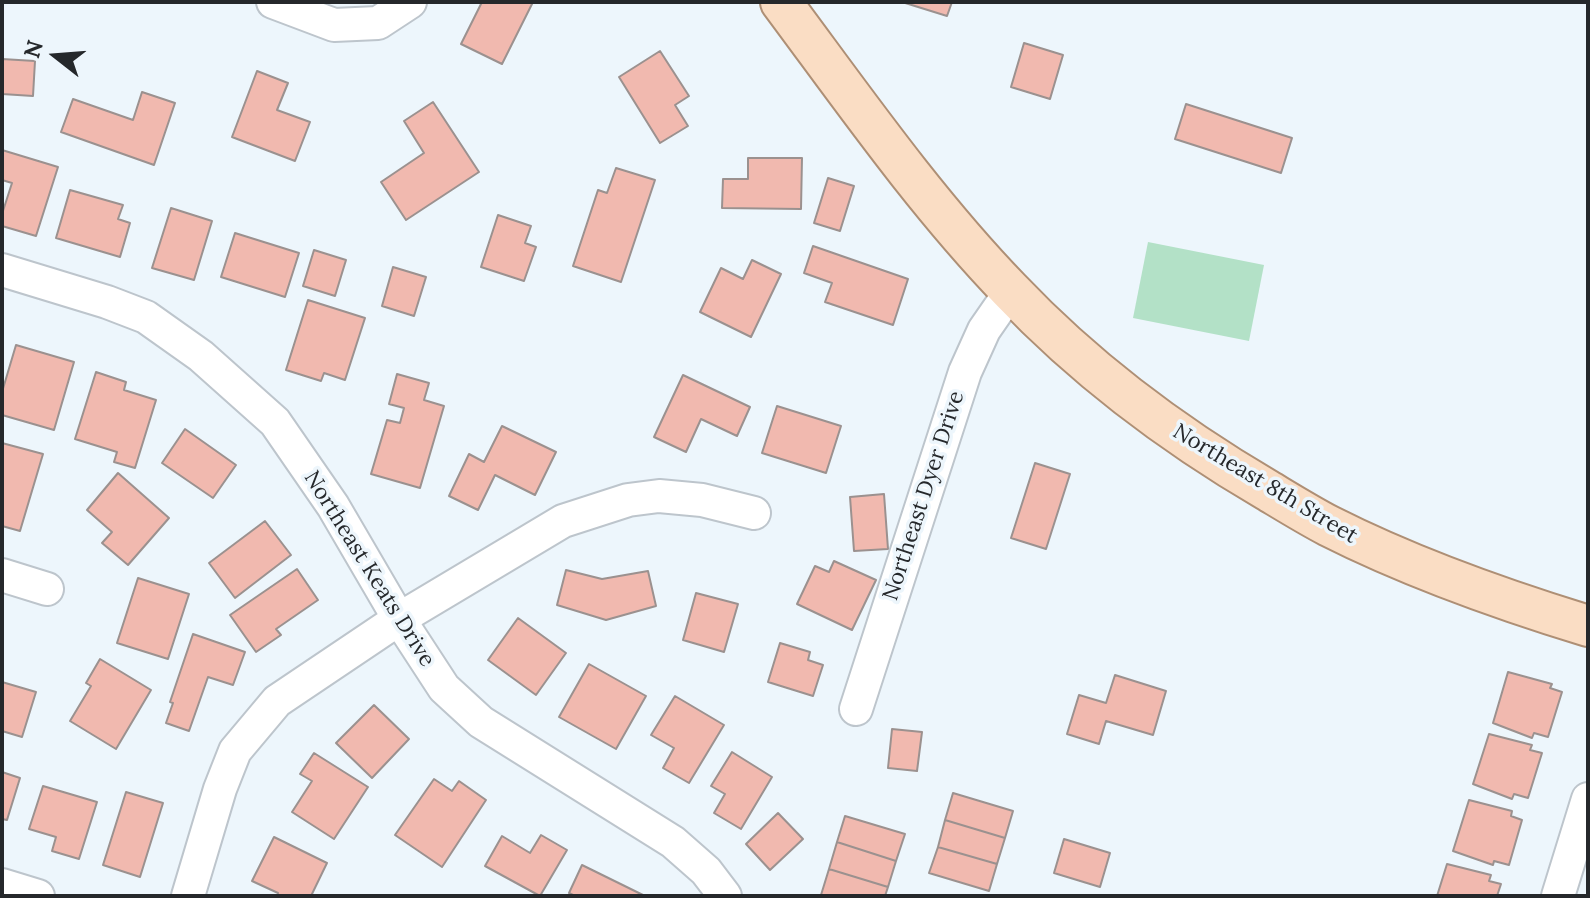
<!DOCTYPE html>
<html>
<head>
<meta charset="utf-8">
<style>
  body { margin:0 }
  #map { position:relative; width:1590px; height:898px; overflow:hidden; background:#edf6fc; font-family:Lora,serif }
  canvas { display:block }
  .frame { position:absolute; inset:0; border:4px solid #25282b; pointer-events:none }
  .north { position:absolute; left:16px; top:16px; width:80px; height:80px; -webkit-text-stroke:6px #edf6fc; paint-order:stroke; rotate:287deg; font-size:22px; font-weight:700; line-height:32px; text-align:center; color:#25282b }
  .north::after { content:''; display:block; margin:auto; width:28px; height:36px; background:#25282b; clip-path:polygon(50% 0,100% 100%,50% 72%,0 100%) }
</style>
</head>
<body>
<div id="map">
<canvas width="1590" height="898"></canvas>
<div class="frame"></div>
<div class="north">N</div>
</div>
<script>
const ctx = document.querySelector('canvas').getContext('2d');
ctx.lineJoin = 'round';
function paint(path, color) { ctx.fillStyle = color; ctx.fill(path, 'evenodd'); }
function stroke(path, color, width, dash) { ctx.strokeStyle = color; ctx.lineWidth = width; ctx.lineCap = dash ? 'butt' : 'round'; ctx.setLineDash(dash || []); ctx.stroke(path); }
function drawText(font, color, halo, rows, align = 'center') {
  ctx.font = font + ' Lora,serif'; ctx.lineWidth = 7; ctx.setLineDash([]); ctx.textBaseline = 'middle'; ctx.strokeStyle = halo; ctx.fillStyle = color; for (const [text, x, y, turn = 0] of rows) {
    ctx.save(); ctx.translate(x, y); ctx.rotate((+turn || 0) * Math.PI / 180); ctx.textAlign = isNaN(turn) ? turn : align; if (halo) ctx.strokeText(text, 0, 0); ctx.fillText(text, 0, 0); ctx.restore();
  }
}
const green = new Path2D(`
  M1148 242 1264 265 1249 341 1133 318Z`);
const building = new Path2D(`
  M482 2H533L502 64 461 44Z
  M902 2H952L947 16Z
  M1024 43 1063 55 1050 99 1011 87Z
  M660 51 689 96 675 105 688 126 660 143 619 77Z
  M2 59 35 61 33 96 2 94Z
  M257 71 288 83 277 110 310 122 295 161 232 137Z
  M142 92 175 103 154 165 61 132 73 99 133 120Z
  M433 102 479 172 406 220 381 182 424 153 404 121Z
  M1186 104 1292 138 1281 173 1175 139Z
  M2 150 58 167 36 236 2 226V214L12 183 2 180Z
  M748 158H802L801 209 722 208 723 179H748Z
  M616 168 655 180 621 282 573 266 598 190 607 193Z
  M828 178 854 186 840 231 814 223Z
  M70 190 123 205 118 219 130 223 120 257 56 238Z
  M171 208 212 221 194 280 152 268Z
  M498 215 531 226 525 243 536 247 524 281 481 267Z
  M235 233 299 253 285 297 221 277Z
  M813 246 908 279 893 325 825 302 832 283 804 273Z
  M314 250 346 260 335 296 303 286Z
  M752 260 781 274 751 337 700 312 721 268 743 279Z
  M393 267 426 277 414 316 382 306Z
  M308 300 365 318 345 380 324 373 321 381 286 370Z
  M16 345 74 362 54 430 2 415V392Z
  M96 372 126 382 124 390 156 400 135 468 114 462 117 452 75 439Z
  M397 374 429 383 424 400 444 406 420 488 371 474 387 420 400 423 404 408 389 404Z
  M683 375 750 407 737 436 701 419 686 452 654 437Z
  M777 406 841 426 826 473 762 453Z
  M502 426 556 452 535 495 495 475 478 510 449 496 469 454 484 462Z
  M185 429 236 465 213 498 162 463Z
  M2 443 43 454 20 531 2 526Z
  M1035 463 1070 474 1046 549 1011 538Z
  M118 473 169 518 128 565 102 543 112 532 87 510Z
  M884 494 888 549 854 551 850 497Z
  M265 521 291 555 235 598 209 563Z
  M834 561 876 580 852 630 797 604 815 566 829 572Z
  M297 569 318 600 276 629 281 635 256 652 230 615Z
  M566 570 602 579 648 571 656 606 606 620 557 605Z
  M138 578 189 594 168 659 117 643Z
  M696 593 738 604 724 652 683 640Z
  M518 618 566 653 536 695 488 660Z
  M193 634 245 652 233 685 208 677 189 731 166 723 173 703 170 702Z
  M780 643 810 652 808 660 823 665 813 696 768 682Z
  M100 659 151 690 116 749 70 721 91 686 86 683Z
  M589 664 646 696 616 749 559 717Z
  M1508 672 1552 684 1550 688 1562 692 1548 737 1534 733 1532 738 1493 723Z
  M1115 675 1166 691 1153 735 1106 721 1099 744 1067 734 1079 695 1106 703Z
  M2 682 36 692 22 737 2 731Z
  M675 696 724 725 689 783 663 768 674 748 651 735Z
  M374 705 409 739 372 778 336 743Z
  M892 729 922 732 917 771 888 768Z
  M1489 734 1532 745 1530 750 1542 753 1528 798 1514 794 1512 799 1473 784Z
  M732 752 772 777 741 829 714 813 725 794 711 786Z
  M314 753 368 787 334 839 292 812 312 781 300 774Z
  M2 772 20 778 7 820 2 819Z
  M434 779 452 791 459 781 486 800 442 867 395 835Z
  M43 786 97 802 79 859 52 851 56 837 29 829Z
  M126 792 163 803 140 877 103 865Z
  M953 793 1013 811 1005 838 945 820Z
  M1469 800 1512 811 1511 816 1522 820 1509 865 1494 861 1493 865 1453 851Z
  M778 813 803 839 770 870 746 844Z
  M845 816 905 834 896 861 837 842Z
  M945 820 1005 838 997 864 938 847Z
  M541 835 567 850 540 896 485 866 502 836 530 853Z
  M274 837 327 863 311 896H277L278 893 252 881Z
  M1064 839 1110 853 1100 887 1054 873Z
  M837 842 896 861 888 887 829 869Z
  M938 847 997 864 989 891 929 873Z
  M1447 864 1491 875 1489 881 1501 884 1497 896H1437Z
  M582 865 645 896H575L569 893Z
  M829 869 888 887 885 896 821 895Z`);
const minor = new Path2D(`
  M273 2 334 25 378 23 410 2
  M2 270 107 302 146 317 201 356 275 422 333 506 399 619 444 688 481 722 673 842 706 871 725 896
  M2 575 47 589
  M856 709 965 372 984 330 1011 291
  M2 885 38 896
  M188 896 220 789 235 751 277 701 399 619 563 521 628 500 659 496 702 500 754 513
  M1558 896 1588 799`);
const major = new Path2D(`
  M781 2C854 100 925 202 1010 290 1085 369 1173 435 1267 490 1287 502 1308 515 1329 526 1412 568 1500 599 1588 626`);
const streetNames = [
  ["Northeast 8th Street",1265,484,31],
  ["Northeast Dyer Drive",924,496,-72],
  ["Northeast Keats Drive",369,569,58]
];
paint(green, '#b3e1c7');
paint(building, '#f1b9af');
stroke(building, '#9b918f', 2);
stroke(minor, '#bdc5cc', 36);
stroke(major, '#ae8f75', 44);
stroke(minor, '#fff', 32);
stroke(major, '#faddc4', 40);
drawText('22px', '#25282b', '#edf6fc', streetNames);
</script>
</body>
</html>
